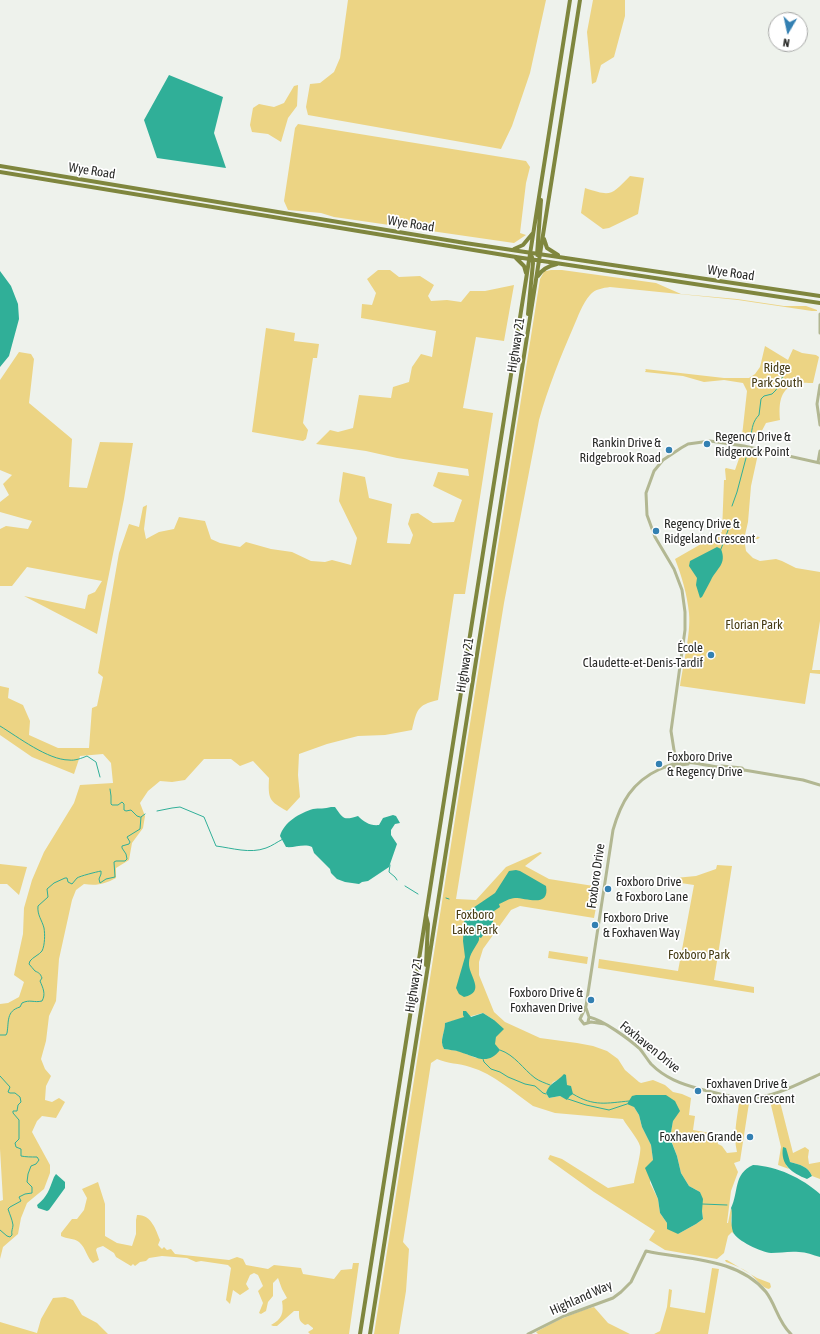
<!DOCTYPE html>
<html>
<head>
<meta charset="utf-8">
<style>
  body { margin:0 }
  #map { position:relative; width:820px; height:1334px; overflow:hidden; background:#eef2ec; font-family:"Asap Condensed",sans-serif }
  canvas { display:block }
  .north { position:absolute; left:768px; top:12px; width:40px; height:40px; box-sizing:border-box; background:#fff; border:1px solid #a9aaa9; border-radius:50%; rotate:189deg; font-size:11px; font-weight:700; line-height:16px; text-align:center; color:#292a28 }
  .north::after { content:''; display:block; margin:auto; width:14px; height:18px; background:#3380b2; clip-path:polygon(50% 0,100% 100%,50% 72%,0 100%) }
</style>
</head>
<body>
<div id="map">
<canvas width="820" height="1334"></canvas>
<div class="north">N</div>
</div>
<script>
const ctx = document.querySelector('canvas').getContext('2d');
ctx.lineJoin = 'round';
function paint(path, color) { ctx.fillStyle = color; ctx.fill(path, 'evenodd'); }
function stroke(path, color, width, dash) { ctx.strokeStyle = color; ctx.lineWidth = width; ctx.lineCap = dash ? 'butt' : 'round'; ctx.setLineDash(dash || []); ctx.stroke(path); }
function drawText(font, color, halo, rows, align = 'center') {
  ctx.font = font + ' "Asap Condensed",sans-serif'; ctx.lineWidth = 3.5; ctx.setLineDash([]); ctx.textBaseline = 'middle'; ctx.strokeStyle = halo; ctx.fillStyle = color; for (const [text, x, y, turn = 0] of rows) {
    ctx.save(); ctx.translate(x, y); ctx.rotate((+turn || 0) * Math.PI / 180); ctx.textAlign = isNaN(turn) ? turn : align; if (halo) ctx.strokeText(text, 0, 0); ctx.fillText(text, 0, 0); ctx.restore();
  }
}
const green = new Path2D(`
  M348 0H546L530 73 512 126 501 149 308 115 306 107 310 84 320 83 334 72 340 58Z
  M593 0H625V16L614 57 601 65 596 82 592 84 587 32Z
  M298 85 297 106 288 118 281 142 268 134 252 132 250 125 253 108 259 104 274 107 284 103 294 86Z
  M298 124 526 161 530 167 526 183 520 233 526 235 514 243 334 217 321 213 288 210 284 201 295 128Z
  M630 176 644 178 638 214 609 228 603 229 581 213 585 188C612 197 611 195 630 176Z
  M378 270H390L399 277 420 276 434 285 428 296 431 301 447 300 461 302 470 291H485L514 285 504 341 476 337 463 408 493 413 465 594H454L438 700C416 705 417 711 412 730L385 735 358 736 327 744 299 754 298 775 300 797 287 811C269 801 268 799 269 778L253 761 240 766 231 759H204L185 780 172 782 160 781 148 791 140 803 145 816 143 828 132 843 129 860 116 868V878C105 884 97 886 84 884L76 890 72 900 59 959 56 1001 49 1016 46 1041 41 1059 45 1069 51 1076 46 1086 45 1100 52 1102 59 1098 65 1102 56 1118 42 1116 37 1121 32 1132 50 1165V1173L44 1189 27 1203 21 1218 18 1234 3 1247 0 1259V1201L3 1200 0 1149V1004L8 1003 19 997 24 982 14 975 23 934 24 908 32 880 44 852 74 803 80 785 113 783 111 763 103 754 80 756 74 774 32 757 0 735V686L9 688 8 698 23 705 30 721 29 735 58 748H89L92 708 97 706 103 677 98 673 119 553 129 524 139 527 143 507 147 505 144 529 146 539 159 532 174 529 179 517 205 521 211 539 220 543 240 547 246 542 271 549 292 552 311 561 325 562 332 560 351 565 357 538 339 501 343 472 365 477 369 498 392 504 387 543 410 544 413 535 408 524 411 514 418 513 433 523 454 522 462 500 433 486 438 472 469 476 468 469 397 458 366 451 316 444 330 430 338 432 353 428 359 395 391 398 393 387 409 382 412 367 421 354 432 357 436 331 361 318 362 304 372 305 376 293 367 279Z
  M545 270 546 271 551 270H562L656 283 681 294 737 299 784 306H806L817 310V311H812L738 300 610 287C603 288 595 289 590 295 582 304 578 317 573 328 560 358 548 388 539 420L504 603 456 899 476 900 506 867 540 852 542 853 525 866 549 879 600 887 594 918 520 906 511 910 483 949 479 962V975L494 1012 505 1022 540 1038 577 1043 593 1046 607 1051 618 1059 625 1070 639 1082 641 1083 653 1080 665 1085 673 1092 682 1094 691 1098 689 1115 695 1116 693 1130 716 1134 718 1144 722 1146 727 1153 737 1152C733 1135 737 1119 739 1103H749L740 1161 734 1163 738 1172 731 1191 727 1223H728L731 1208 732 1211 731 1221 734 1234 732 1232 728 1236 724 1253 717 1259 665 1250 649 1240 655 1231 594 1192 548 1159 550 1155 562 1159 608 1188 634 1183C635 1175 642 1151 640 1146 638 1139 627 1126 623 1119L555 1113 533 1106C513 1092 494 1074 470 1067 459 1063 448 1064 437 1059L431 1063 403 1242 409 1249 406 1291 399 1334H374L540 279ZM483 1013 494 1020 496 1037 494 1044 500 1050 476 1058 459 1051 444 1049C439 1036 445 1036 445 1023ZM566 1075 567 1099 560 1096 549 1098 546 1093 553 1082 560 1079ZM643 1095H666L673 1121 670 1137 677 1156 681 1173 689 1186 700 1192 702 1199V1211L703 1219 696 1224 678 1234 667 1223 660 1213 658 1199 650 1183 653 1160 651 1145 642 1127 639 1115 634 1107 637 1096Z
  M266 328 295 333 294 341 319 344 317 358H313L303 423 308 430 306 439 303 441 252 432Z
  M765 346 788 360 793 349 802 353 816 355 819 357 813 383C808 383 799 382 794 384 779 391 779 405 780 420L766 423 757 440 742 436 747 391 743 383 724 380 704 382 683 376 645 372 646 370 645 369 724 378H749L755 374 760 367Z
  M19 352 31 354 34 359 29 403 72 439 69 487 87 488 100 442 133 443 124 499 97 634 24 596 85 609 88 595 95 592 102 581 27 567 12 586H0V529L6 526 28 529 32 521 0 512V502L9 495 3 484 12 475 0 470V380Z
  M742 450 758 454 751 486 748 522 745 535 760 537 758 539 744 538 746 551 753 558 760 561 776 559 782 561 796 568 820 572V621L812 670H820V674L810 673 805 704 680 686C683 665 691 633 689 613 687 594 682 577 675 559L722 532 724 480H726L725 469 726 468 735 470Z
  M0 864 27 867 19 895 7 884H0Z
  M717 865 732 866 714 980 754 987V993L598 968 599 959 678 971 694 885 674 882 675 878 696 876 716 869Z
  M549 951 588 957 587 964 548 958Z
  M779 1098 793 1153 805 1147 809 1150 808 1157 809 1164 820 1162V1179L812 1176C808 1166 800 1165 790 1162L786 1165 789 1169 778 1165 781 1147 770 1101Z
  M98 1182 105 1204V1236L117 1243 132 1246 136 1234V1220L137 1215C151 1214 156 1230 160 1240L158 1245 162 1249 164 1247 167 1250 171 1249 175 1254 229 1260 237 1257 243 1259 246 1265 268 1269 274 1265 301 1268 303 1274 334 1279 341 1270 352 1269 353 1263H359L349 1334H310L308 1332 313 1329V1328L308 1324 305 1325C299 1321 299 1319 299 1311H294L277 1326H273L271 1325C282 1319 284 1313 282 1301L287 1298 282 1289 278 1278 273 1283V1296L268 1302 266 1311 261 1314 259 1313 263 1303 258 1291 263 1286 258 1275 254 1273 250 1275 246 1284 249 1289 240 1295 233 1290 230 1304 226 1300 231 1268 228 1265 201 1261 196 1262 187 1258 162 1256 149 1258 146 1261 140 1262 135 1266 133 1264 131 1266 116 1257 114 1253 103 1246 97 1248 96 1250 99 1260 93 1263C87 1258 86 1248 79 1242 74 1238 67 1239 61 1236V1233L72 1219H77L84 1210 87 1198 82 1189Z
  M725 1260H727L757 1278 770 1283 771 1287 769 1289C762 1288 755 1277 749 1273 742 1268 734 1265 726 1262Z
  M712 1268 719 1269 708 1334H654L660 1331 667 1307 669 1289 672 1290 670 1307 705 1313Z
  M65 1297 73 1300 82 1315 97 1323 108 1334H0V1322L37 1333 41 1319 53 1298Z
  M594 1307 608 1323 630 1334H538L536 1332C556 1321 572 1313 594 1307Z`);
const water = new Path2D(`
  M169 75 223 97 214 133 226 168 157 158 144 120Z
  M0 271 11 286 18 304 19 319 9 356 0 367Z
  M717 547 721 549C727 564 717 568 711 580 708 586 705 591 702 597L700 598 696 585 697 578 689 566 690 561Z
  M331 807H335C343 818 343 821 358 816 364 822 370 826 379 825L383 818 393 815 396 816 400 823 395 824 391 830V835L397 844 389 867 368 881 362 882 359 884 345 882 337 879 331 873 330 869 314 853 312 847C304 843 295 848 286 847L280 836C284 822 300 813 313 809 319 808 325 809 331 807Z
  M516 870 520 871 546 886C550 908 527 898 515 898 510 898 504 902 499 904L500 907 494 911 493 915V922L481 938 479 937V940C476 947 469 954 469 963 468 975 487 992 464 997L459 994 456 988 465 957 463 941 464 922 467 915 466 910H470L495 893 509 871Z
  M463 1011H466L471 1017 483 1013 494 1020 504 1029 496 1037 495 1044 500 1050C488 1066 476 1057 460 1052 455 1050 449 1050 444 1049 439 1040 445 1033 445 1023L464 1017 463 1015Z
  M564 1074 566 1075 567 1085 571 1086 573 1094 570 1096 567 1100 560 1096 549 1098 546 1093C549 1083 557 1082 564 1074Z
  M636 1095H666L675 1101 680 1111 673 1121 670 1138 677 1156 681 1173 689 1186 700 1192 703 1199 702 1211 703 1219 696 1224 678 1234 667 1229V1223L660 1213 658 1199 645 1168 653 1160 651 1145 642 1127 639 1115 634 1107 627 1104 632 1096Z
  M783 1147 786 1148 790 1162C800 1165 808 1166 812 1176L807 1179C792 1173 780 1165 783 1147Z
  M753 1165C777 1166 802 1178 820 1194V1257C813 1255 806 1252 799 1252 789 1251 780 1253 771 1253 761 1252 737 1241 733 1232 730 1223 733 1213 731 1208 739 1192 733 1174 753 1165Z
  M56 1174 65 1182V1188L49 1210 47 1211 38 1208 37 1205C48 1196 49 1190 54 1177Z`);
const stream = new Path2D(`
  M751 436C752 428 753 421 759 415L761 399 764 396 772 394 776 390 779 382 787 371
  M732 506 737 492 746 458
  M721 549 730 525
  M0 726C18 737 48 760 69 760 75 761 82 758 87 756L96 762 100 777
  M110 789 111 796V804L112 805H118L122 802 124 804V810L126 811 131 810 137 816 140 817
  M157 811 172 808 180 807 204 817 216 846C232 848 250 854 266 848 272 846 277 842 283 839
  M141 817 145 814
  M390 865 389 872 395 877 397 880
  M405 886 418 894
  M446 898 449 899
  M0 1035H6L7 1033C9 1022 6 1011 20 1007L22 1003C30 999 34 1003 42 1001 46 994 43 988 40 981L42 978C40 973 39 973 35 971 33 969 31 966 29 964L30 961C33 957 39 955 42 951 45 945 45 934 44 928 42 920 37 915 38 906L48 897 47 889 54 883 65 878H67L68 882 72 884C74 882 75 880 77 878 80 876 96 872 101 871V874L99 879 100 883 106 879 115 877 114 862 116 861H125L127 859 126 854 122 848V846L129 844 130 842 127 837 140 829 141 817
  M500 1050C515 1055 523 1069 535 1078 539 1081 545 1083 550 1085
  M483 1059 484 1062 491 1069 500 1072 508 1077 525 1084 535 1086 543 1093 546 1094
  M0 1076 10 1087 8 1092 10 1093H15L20 1097 21 1102 18 1105 17 1111H13V1113L19 1120V1139L15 1143 16 1147 21 1149V1156C26 1157 31 1157 37 1157L39 1160 36 1164 31 1166 28 1174 27 1182 32 1187V1193L25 1194 19 1197 21 1201 10 1207 8 1209C10 1215 12 1219 13 1225 13 1228 11 1231 12 1235L10 1237 7 1236 0 1230
  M573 1094C594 1107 607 1103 629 1101
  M568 1099 586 1105 609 1110 627 1104
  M702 1204 727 1205`);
const minor = new Path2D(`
  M820 314V333
  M820 385 817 404 820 425
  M818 462 820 451
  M676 763 671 731 685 630V612L682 590 674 569 655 537 647 515 646 493 654 471 663 460 681 448 688 444 710 441 744 446 820 463
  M666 767 688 764
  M719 767 722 766 742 768 744 770 803 780 820 785
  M586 1008 589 1017 588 1022
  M589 1017C603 1020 629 1039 640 1049 644 1054 647 1059 651 1064 665 1078 681 1084 700 1089 716 1093 731 1098 748 1098 773 1098 798 1084 820 1074
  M605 1024 591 1022 584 1024 580 1019 586 1006 613 830C621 802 632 782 660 769 667 766 674 763 683 762 694 762 708 766 719 767 726 771 735 771 742 772L744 770
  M528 1334 564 1316 613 1298 621 1292 631 1282 646 1251C685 1260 737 1257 766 1292 776 1305 778 1322 791 1334`);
const major = new Path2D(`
  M0 166 465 243 820 296
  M0 172 516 257 820 303
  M544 239 547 248 558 255
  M514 249 523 245 533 233
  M537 255 541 200
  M516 258 524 266 526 273
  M538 276C542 269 548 266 557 264
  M528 314 533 263 532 257
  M426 965 428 924 426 916
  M360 1334 570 0
  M370 1334 580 0`);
const markers = [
  [707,444,4,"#3380b2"],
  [669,450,4,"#3380b2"],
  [656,531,4,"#3380b2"],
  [711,655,4,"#3380b2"],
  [659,764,4,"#3380b2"],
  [608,889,4,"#3380b2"],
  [595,925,4,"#3380b2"],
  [591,1000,4,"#3380b2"],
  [698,1091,4,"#3380b2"],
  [750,1137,4,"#3380b2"]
];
const streetNames = [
  ["Wye Road",92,171,9],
  ["Wye Road",411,224,9],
  ["Wye Road",731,273,8],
  ["Highway 21",516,345,-81],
  ["Highway 21",465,665,-81],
  ["Foxboro Drive",596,876,-82],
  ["Highway 21",414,985,-81],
  ["Foxhaven Drive",650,1047,39],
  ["Highland Way",581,1298,-24]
];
const parkNames = [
  ["Ridge",777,368],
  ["Park South",777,383],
  ["Florian Park",754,625],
  ["Foxboro",475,915],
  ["Lake Park",475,930],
  ["Foxboro Park",699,955]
];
const poiNames = [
  ["Regency Drive &",715,437],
  ["Ridgerock Point",715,452],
  ["Rankin Drive &",661,443,"right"],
  ["Ridgebrook Road",661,458,"right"],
  ["Regency Drive &",664,524],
  ["Ridgeland Crescent",664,539],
  ["École",703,648,"right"],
  ["Claudette-et-Denis-Tardif",703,663,"right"],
  ["Foxboro Drive",667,757],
  ["& Regency Drive",667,772],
  ["Foxboro Drive",616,882],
  ["& Foxboro Lane",616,897],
  ["Foxboro Drive",603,918],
  ["& Foxhaven Way",603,933],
  ["Foxboro Drive &",583,993,"right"],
  ["Foxhaven Drive",583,1008,"right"],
  ["Foxhaven Drive &",706,1084],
  ["Foxhaven Crescent",706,1099],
  ["Foxhaven Grande",742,1137,"right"]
];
paint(green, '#ecd484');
paint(water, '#30af98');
stroke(stream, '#30af98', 1);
stroke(minor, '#b2b792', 3);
stroke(major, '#7f863e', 4);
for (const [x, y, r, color] of markers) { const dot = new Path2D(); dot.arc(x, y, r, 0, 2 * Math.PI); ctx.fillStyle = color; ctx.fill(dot); stroke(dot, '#fff', 1.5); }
drawText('13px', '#292a28', '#fff', streetNames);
drawText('13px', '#473c15', '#fff', parkNames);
drawText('13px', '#292a28', '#fff', poiNames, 'left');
</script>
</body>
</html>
